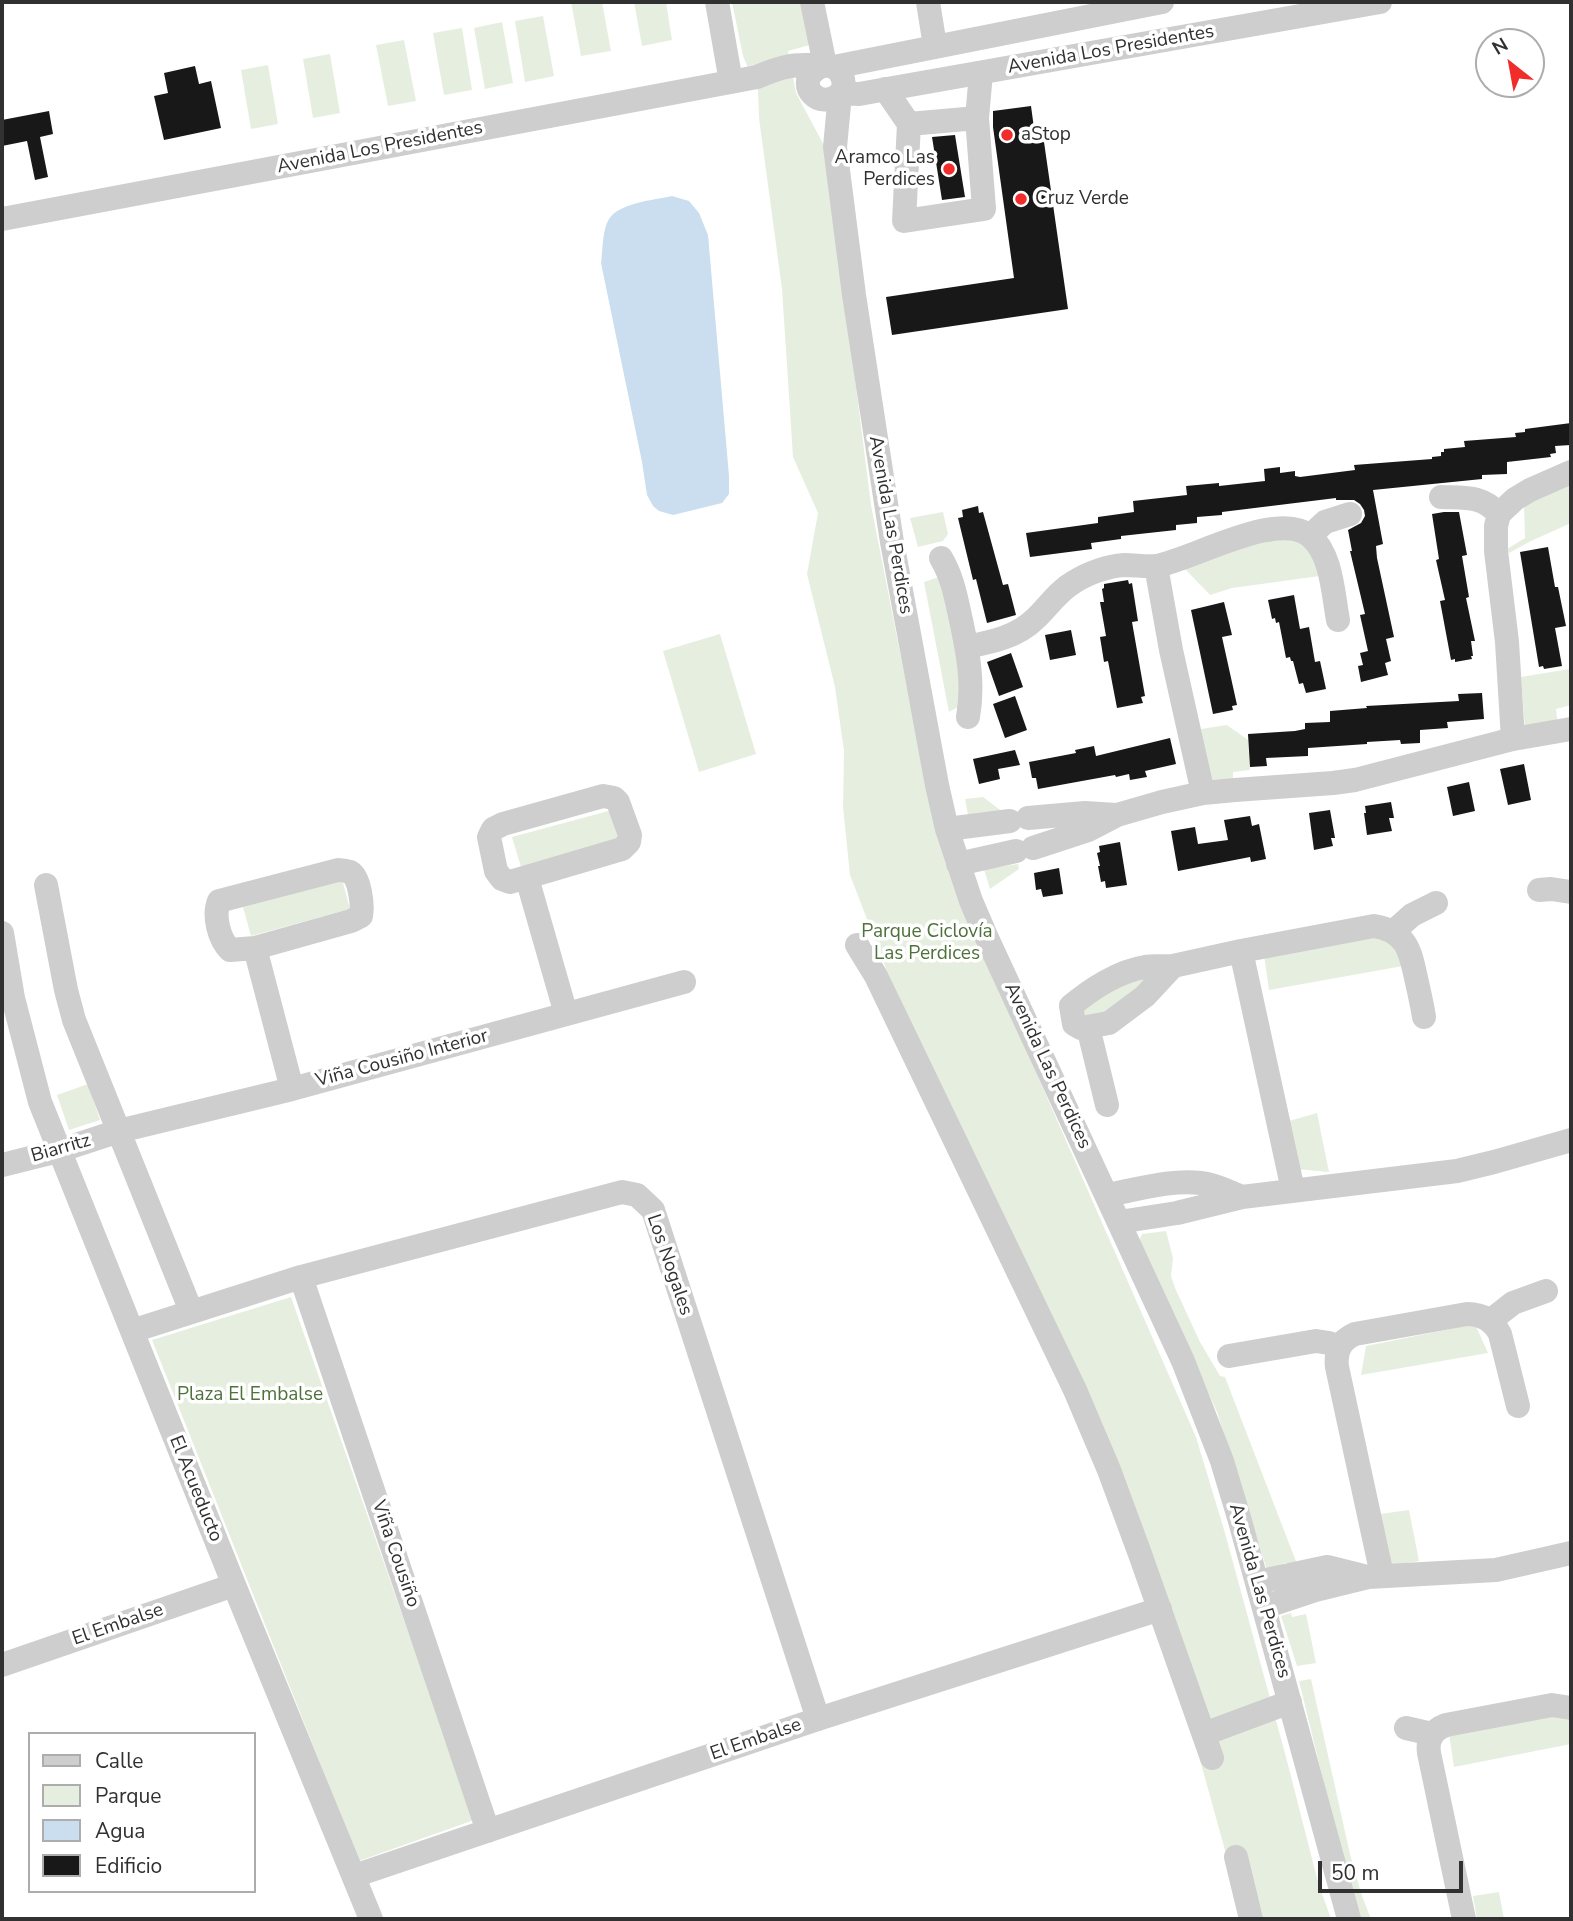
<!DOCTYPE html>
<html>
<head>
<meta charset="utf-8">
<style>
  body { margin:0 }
  #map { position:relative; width:1573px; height:1921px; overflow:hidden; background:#fff; font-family:"Nunito Sans",sans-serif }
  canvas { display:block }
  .frame { position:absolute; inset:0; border:4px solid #313131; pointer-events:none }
  .legend { position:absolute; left:28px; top:1732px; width:228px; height:161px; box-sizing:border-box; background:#fff; border:2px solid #adadad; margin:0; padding:9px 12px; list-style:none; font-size:21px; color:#313131 }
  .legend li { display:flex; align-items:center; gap:14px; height:35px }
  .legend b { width:35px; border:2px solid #adadad }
  .north { position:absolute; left:1475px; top:28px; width:70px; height:70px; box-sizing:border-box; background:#fff; border:2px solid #adadad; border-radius:50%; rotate:329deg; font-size:19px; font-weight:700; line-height:28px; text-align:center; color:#313131 }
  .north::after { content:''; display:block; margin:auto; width:24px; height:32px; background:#f02d2b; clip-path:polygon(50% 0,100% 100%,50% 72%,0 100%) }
  .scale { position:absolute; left:1318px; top:1861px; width:145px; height:32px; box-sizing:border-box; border:4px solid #313131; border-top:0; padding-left:9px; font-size:21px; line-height:24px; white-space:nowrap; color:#313131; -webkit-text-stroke:5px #fff; paint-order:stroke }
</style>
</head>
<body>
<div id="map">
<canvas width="1573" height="1921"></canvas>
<div class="frame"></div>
<ul class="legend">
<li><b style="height:9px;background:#cecece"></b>Calle</li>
<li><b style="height:19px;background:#e6efdf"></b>Parque</li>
<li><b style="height:19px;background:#cadeef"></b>Agua</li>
<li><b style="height:19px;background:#181818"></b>Edificio</li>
</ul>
<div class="north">N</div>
<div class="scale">50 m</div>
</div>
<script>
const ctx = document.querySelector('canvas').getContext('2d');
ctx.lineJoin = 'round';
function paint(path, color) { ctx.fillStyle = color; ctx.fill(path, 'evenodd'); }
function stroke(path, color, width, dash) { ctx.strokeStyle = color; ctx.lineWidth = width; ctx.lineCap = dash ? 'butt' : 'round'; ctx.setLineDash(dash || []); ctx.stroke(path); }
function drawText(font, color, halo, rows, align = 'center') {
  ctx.font = font + ' "Nunito Sans",sans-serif'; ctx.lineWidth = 7; ctx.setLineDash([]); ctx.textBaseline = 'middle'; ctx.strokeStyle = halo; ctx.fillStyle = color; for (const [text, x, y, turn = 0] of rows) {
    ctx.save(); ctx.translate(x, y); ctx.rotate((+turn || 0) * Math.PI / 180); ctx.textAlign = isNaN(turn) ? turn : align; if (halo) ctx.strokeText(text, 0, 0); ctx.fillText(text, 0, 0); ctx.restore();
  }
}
const green = new Path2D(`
  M571 2H602L611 51 581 56Z
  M634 2H666L672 40 642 46Z
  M732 2H803L810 45 788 51 796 93 826 149 871 505 927 790 975 933 1196 1437 1225 1533 1286 1757 1318 1882 1331 1919H1244L1143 1554 1083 1386 887 971 850 875 843 807 844 751 835 687 807 574 818 513 793 457 782 289 759 118 758 91 743 56Z
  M543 16 554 76 525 82 515 21Z
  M502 22 513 83 485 89 474 28Z
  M462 28 472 90 444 95 433 33Z
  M404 40 416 101 388 106 376 45Z
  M330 54 340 113 313 118 303 59Z
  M268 65 278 124 251 129 241 70Z
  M1571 482V523L1531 541 1509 553 1507 549 1525 538 1524 506Z
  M943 512 948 534 943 541 918 547 910 518Z
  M1285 537 1307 545 1320 576 1232 588 1210 595 1185 569 1206 558Z
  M936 578 947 580 961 644 958 707 949 712 924 582Z
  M720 634 756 754 699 772 663 651Z
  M1569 669 1571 705 1556 709 1558 726 1525 729 1521 677Z
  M1227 725 1248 740 1250 770 1233 772V781L1210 783 1201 729Z
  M983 797 1004 813 969 820 965 799Z
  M612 810 620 839 521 867 512 837Z
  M1018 864 1019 869 990 889 984 869Z
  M342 879 350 909 251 936 243 907Z
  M1371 936 1390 940 1403 966 1269 990 1264 955Z
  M1143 975 1150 983 1126 1007 1080 1018 1089 998Z
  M88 1084 100 1120 69 1130 57 1095Z
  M1317 1113 1329 1172 1295 1169 1289 1121Z
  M1166 1231 1173 1258 1171 1276 1175 1288 1200 1342 1220 1376 1225 1377 1297 1564 1285 1563 1267 1570 1217 1412 1139 1241 1142 1234Z
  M291 1297 474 1820 359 1861 152 1340Z
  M1475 1324 1488 1353 1361 1375 1366 1346Z
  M1409 1510 1419 1561 1389 1566 1380 1514Z
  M1291 1613 1292 1617 1306 1614 1316 1663 1297 1666 1281 1616Z
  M1311 1679 1350 1854 1362 1896 1371 1919H1361L1352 1898 1299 1681Z
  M1558 1713 1571 1717V1744L1454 1767 1449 1734Z
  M1499 1892 1504 1919H1477L1473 1896Z`);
const water = new Path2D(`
  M672 196 689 201 699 213 708 235 729 476V494L722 503 673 515 659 511 653 506 647 495 642 462 601 263C603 250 602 230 609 219 619 203 654 200 672 196Z`);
const building = new Path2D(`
  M195 66 199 84 211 81 221 128 164 140 154 96 168 93 164 73Z
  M1031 106 1036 143 1044 142 1068 309 892 335 886 297 1014 278 993 127V111Z
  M49 111 53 134 40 137 48 177 35 180 27 141 2 146V120Z
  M955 135 965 197 942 200 932 137Z
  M1571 423V445L1555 446 1556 453 1550 454 1551 457 1507 462V474L1482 475V479L1373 490 1383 544 1376 546 1377 558 1394 637 1386 639 1391 661 1385 663 1388 675 1361 682 1358 666 1363 665 1360 653 1368 651 1360 615 1365 614 1350 551H1352L1348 530 1361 523 1365 516 1364 510 1360 504 1354 500H1336V498L1222 512V515L1197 517V523L1176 525V530L1121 536V539L1091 543 1092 549 1030 557 1026 533 1098 523V517L1134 512 1133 501 1187 495 1186 486 1219 483V486L1265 481 1264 469 1280 467V473L1295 471V476L1300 477 1355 470 1354 465 1432 459V457L1441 456V452H1444V449L1465 447 1464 441 1516 437 1515 433 1525 432V429Z
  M978 506 979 513 983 512 1003 585 1008 584 1016 615 987 623 976 579 973 580 958 518 963 517 962 510Z
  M1444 512H1459L1467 555 1462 556 1469 597 1466 598 1475 641H1471L1473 656H1471L1472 659 1455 662V659L1451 660 1440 601 1445 600 1436 560 1439 559 1432 514Z
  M1548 547 1555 587H1558L1566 626 1555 628 1562 666 1544 669 1543 666 1539 667 1520 552Z
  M1128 580 1129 584 1132 583 1138 621 1132 622 1145 696 1141 697 1143 703 1117 708 1108 661 1104 662 1100 637 1106 636 1100 602H1104L1102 589 1104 588V584Z
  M1294 595 1300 629 1309 627 1315 662 1320 661 1326 689 1306 693 1303 683 1299 684 1293 661H1291L1290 657 1286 658 1279 622 1276 623 1275 618 1272 619 1268 600Z
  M1224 602 1232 635 1222 637 1237 705 1232 706 1233 710 1213 714 1191 610Z
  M1071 630 1076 655 1050 660 1045 635Z
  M1011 653 1023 687 999 696 987 662Z
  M1482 693 1484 719 1447 722 1448 728 1420 730V743L1401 744 1400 740 1367 742V744L1308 748V756L1266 758 1267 766 1250 767 1248 734 1295 731 1305 729V723L1330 722V711L1367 708 1366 706 1459 701 1458 694Z
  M1015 696 1027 730 1005 738 993 704Z
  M1170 738 1176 764 1145 771 1147 777 1130 780 1129 774 1116 777 1115 775 1038 789 1036 778H1032L1029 762 1076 753 1075 750 1094 746 1096 756Z
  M1015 750 1020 765 998 769 1000 779 979 784 973 759Z
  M1524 764 1531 800 1508 805 1500 769Z
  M1469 782 1475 811 1453 816 1447 787Z
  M1391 802 1394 818H1389L1392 831 1367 835 1364 813H1366L1365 806Z
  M1330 810 1335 838H1331L1333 846 1314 850 1309 813Z
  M1250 816 1252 826 1259 824 1266 859 1251 862 1250 857 1178 871 1171 831 1195 827 1198 844 1228 840 1224 820Z
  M1120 842 1127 885 1106 888 1105 881 1101 882 1098 866H1100L1097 853 1100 852 1099 846Z
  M1059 868 1063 894 1043 897 1041 889 1036 890 1034 873Z`);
const minor = new Path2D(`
  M717 2 731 82
  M928 2 935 46
  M834 67 1162 2
  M885 89 909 124 904 221 984 209 977 118
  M841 93 859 94 1380 2
  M840 94C818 111 797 85 814 71 817 68 821 67 825 65L834 67 840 72 843 79 844 86 840 94 835 147 854 295 892 542 937 785 947 829 971 901 986 936 1183 1361 1222 1461 1240 1521 1349 1919
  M909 124 977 118 981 73
  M2 219 757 77C784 65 796 64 825 65L812 2
  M1441 497C1466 498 1481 495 1499 514
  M1310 536 1325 522 1350 514
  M941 558C953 578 956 598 961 620 968 653 974 683 968 717
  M1156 566 1171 650 1203 793
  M967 647C991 642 1017 637 1035 619 1048 607 1058 591 1074 582 1088 573 1108 566 1124 565 1135 565 1146 567 1156 566 1192 560 1278 509 1310 536 1332 554 1333 594 1338 620
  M1513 739 1507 642 1496 551V526L1499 514 1515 499 1530 490 1571 472
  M603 796 614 798 618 802 630 835 629 842 622 849 510 882 502 879 496 871 489 837 493 829 503 824Z
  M1028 818 1085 813 1116 815
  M947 829 1010 821
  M1033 848 1088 830 1117 815 1162 802 1203 793 1235 790 1333 783 1355 780 1513 739 1571 729
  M958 864 1016 851
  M338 870C341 870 347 871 350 872 360 877 363 906 361 916L351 921 255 948 230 950C219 939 213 916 219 901Z
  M527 878 566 1014
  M46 885 66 990 74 1020 191 1311
  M1539 890 1551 889 1571 892
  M1393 932 1412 915 1436 903
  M2 933 13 998 40 1102 234 1585 371 1919
  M857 945 876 976 1075 1390 1109 1470 1140 1554 1212 1758
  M255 948 292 1089
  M1241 951 1293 1190
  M1173 966C1164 966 1154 966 1145 967 1119 971 1091 989 1071 1006L1074 1024 1081 1028 1109 1023 1145 996 1173 966 1241 951 1374 926C1406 931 1410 950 1416 978 1419 991 1422 1004 1424 1017
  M1088 1027 1107 1105
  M2 1165 58 1151 119 1131 292 1089 684 982
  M1107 1195C1137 1190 1170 1179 1201 1183 1215 1184 1229 1192 1242 1197
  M1119 1222 1177 1213 1242 1197 1457 1171 1494 1162 1571 1140
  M301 1277 488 1831
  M1490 1321 1513 1303 1546 1291
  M132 1331 301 1277 622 1192 637 1195 653 1210 818 1719
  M1229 1356 1316 1341 1329 1343 1340 1347
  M1382 1575 1337 1367C1335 1351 1341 1340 1355 1334L1467 1314C1482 1314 1493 1320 1500 1334L1518 1406
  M1257 1582 1327 1567 1363 1576
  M1264 1607 1315 1590 1368 1577 1496 1570 1571 1553
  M2 1665 234 1585
  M1406 1728 1432 1734
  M1204 1734 1290 1702
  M1236 1857 1251 1919
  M354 1876 818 1719 1160 1609
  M1464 1919 1429 1753C1427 1739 1433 1730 1446 1725L1552 1705 1571 1708`);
const markers = [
  [1007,135,7,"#f02d2b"],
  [949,169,7,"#f02d2b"],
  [1021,199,7,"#f02d2b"]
];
const streetNames = [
  ["Avenida Los Presidentes",1111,50,-10],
  ["Avenida Los Presidentes",380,148,-11],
  ["Avenida Las Perdices",890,525,80],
  ["Viña Cousiño Interior",402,1059,-15],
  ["Avenida Las Perdices",1047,1066,65],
  ["Biarritz",61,1149,-16],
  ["Los Nogales",669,1265,71],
  ["El Acueducto",195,1489,68],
  ["Viña Cousiño",395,1554,71],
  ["Avenida Las Perdices",1259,1591,74],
  ["El Embalse",118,1625,-19],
  ["El Embalse",756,1740,-19]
];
const poiNames = [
  ["aStop",1021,135],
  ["Aramco Las",935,158,"right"],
  ["Perdices",935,180,"right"],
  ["Cruz Verde",1035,199]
];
const parkNames = [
  ["Parque Ciclovía",927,932],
  ["Las Perdices",927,954],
  ["Plaza El Embalse",250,1395]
];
paint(green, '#e6efdf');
paint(water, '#cadeef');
paint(building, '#181818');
stroke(minor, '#cecece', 24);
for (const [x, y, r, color] of markers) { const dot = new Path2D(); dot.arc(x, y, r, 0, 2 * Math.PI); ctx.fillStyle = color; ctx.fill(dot); stroke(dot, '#fff', 2.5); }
drawText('19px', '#313131', '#fff', streetNames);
drawText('19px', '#313131', '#fff', poiNames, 'left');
drawText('19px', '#4f713b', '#fff', parkNames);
</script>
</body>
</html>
